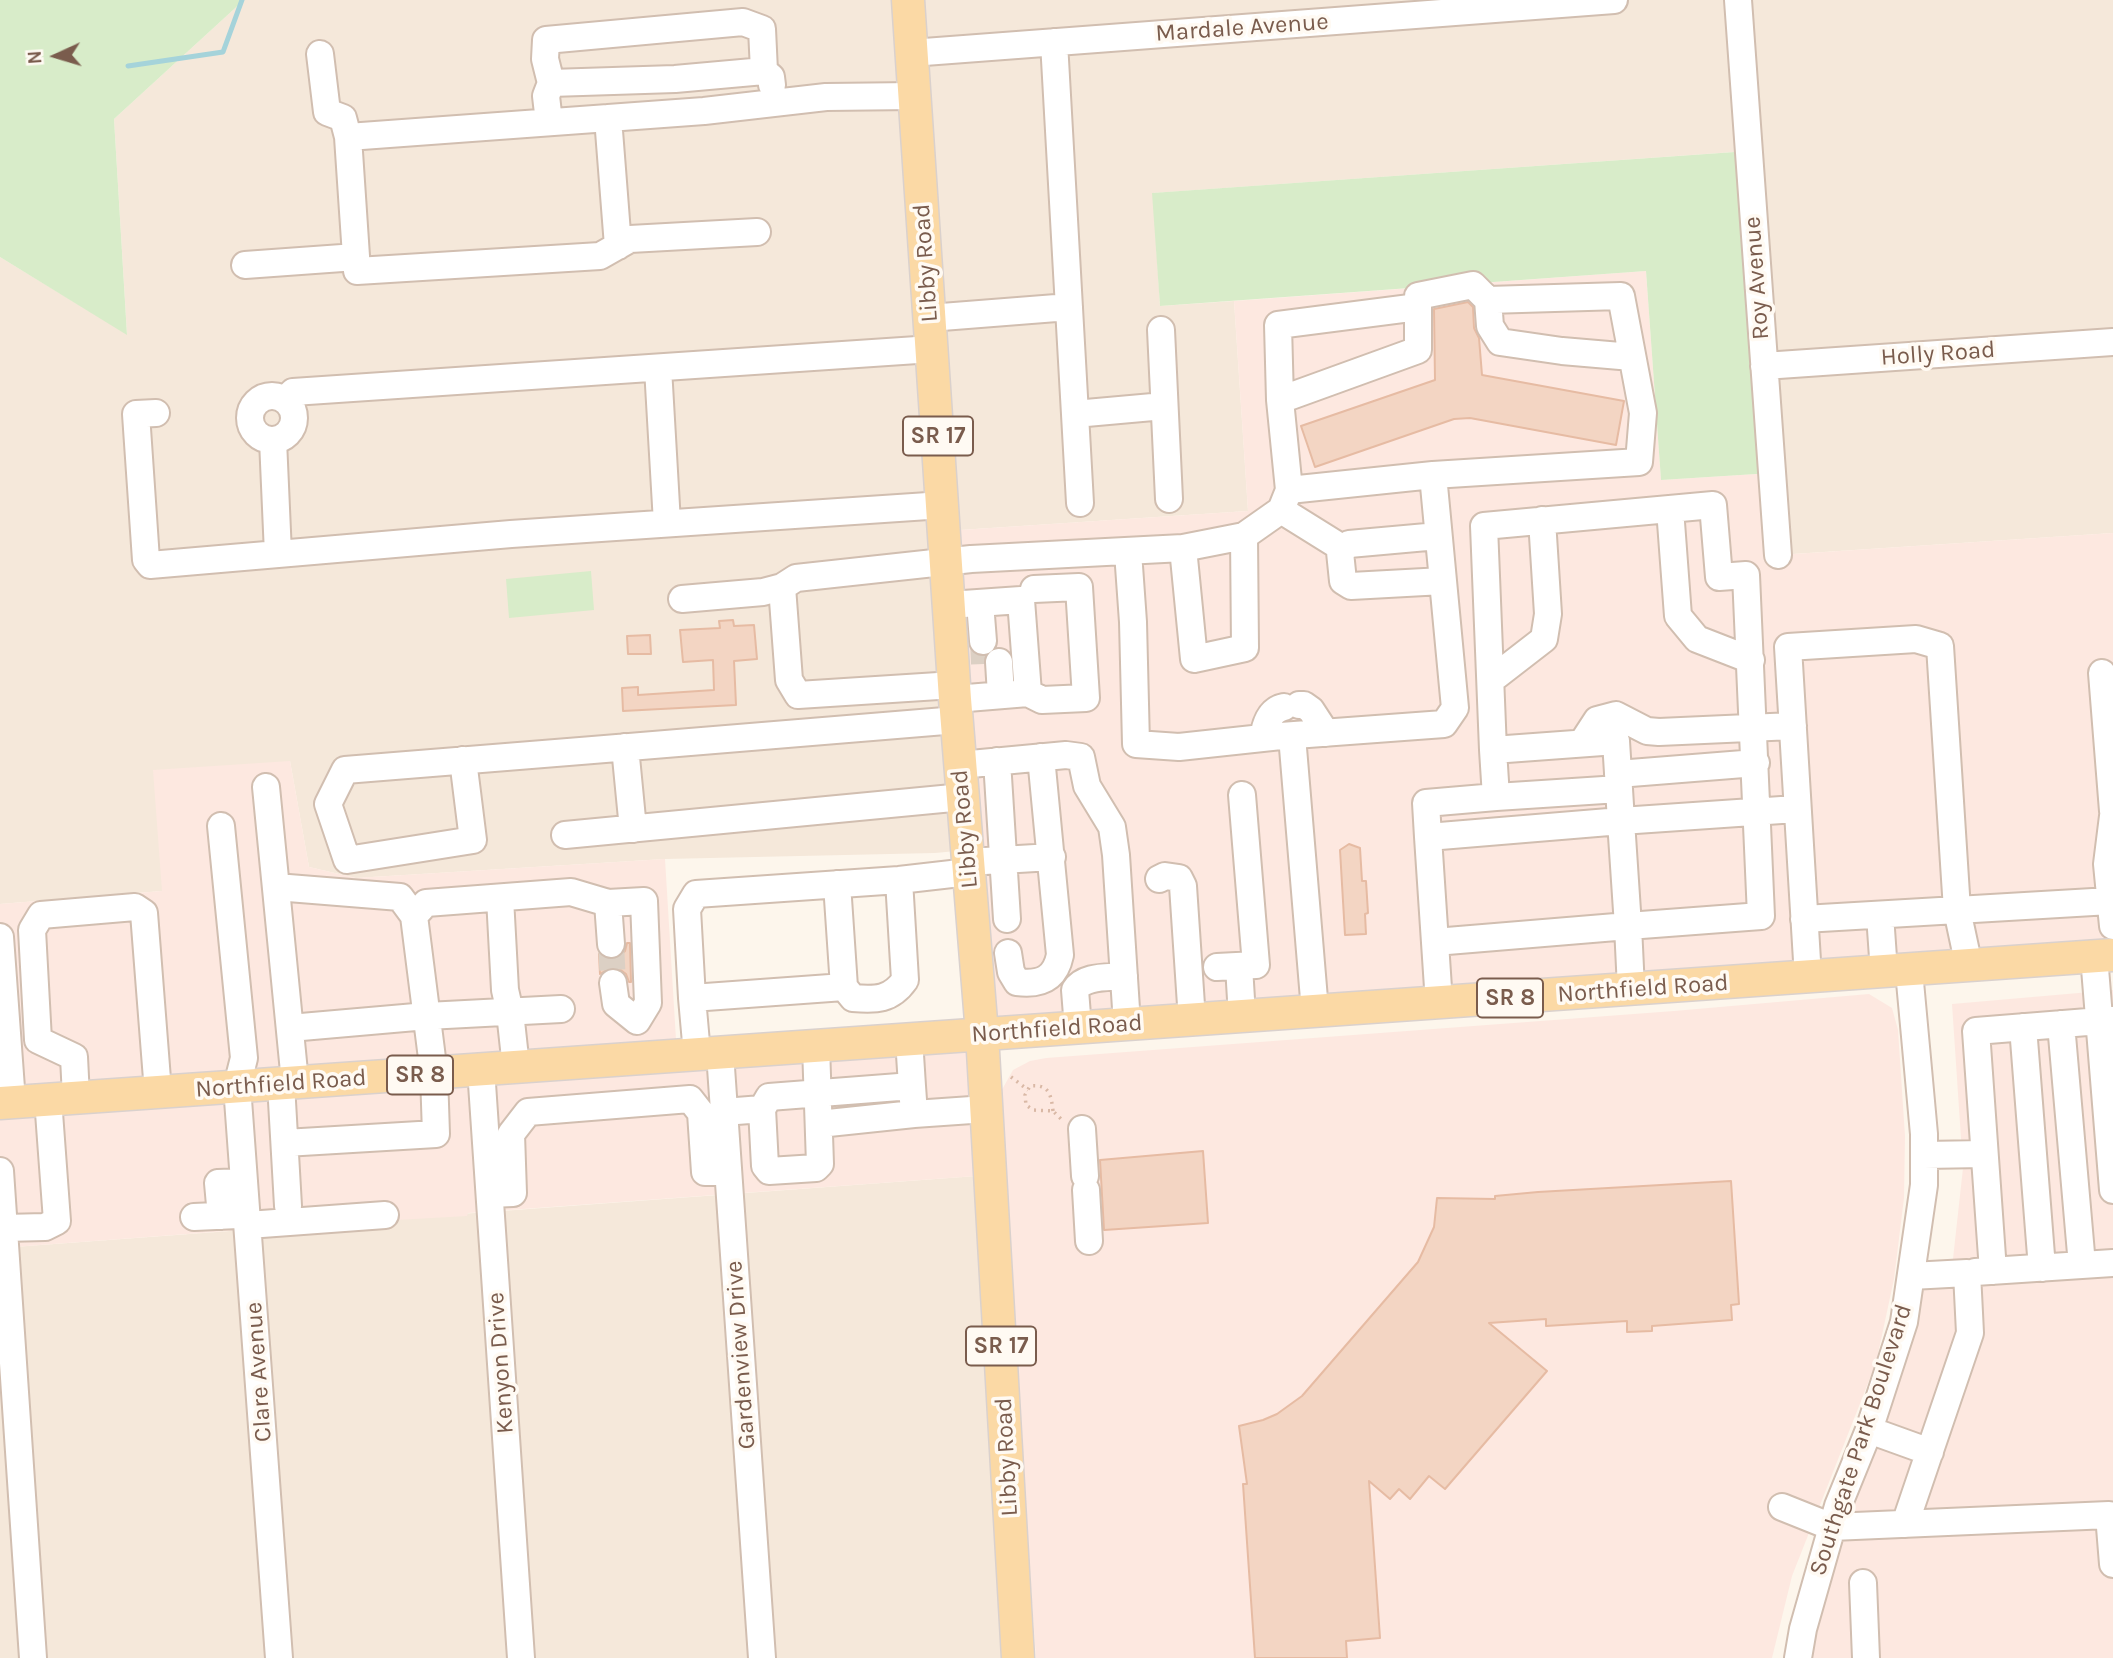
<!DOCTYPE html>
<html>
<head>
<meta charset="utf-8">
<style>
  body { margin:0 }
  #map { position:relative; width:2113px; height:1658px; overflow:hidden; background:#fdf6ec; font-family:Karla,sans-serif }
  canvas { display:block }
  .north { position:absolute; left:21px; top:21px; width:70px; height:70px; -webkit-text-stroke:5px #fffaf3; paint-order:stroke; rotate:266deg; font-size:19px; font-weight:700; line-height:28px; text-align:center; color:#7a5c4d }
  .north::after { content:''; display:block; margin:auto; width:24px; height:32px; background:#7a5c4d; clip-path:polygon(50% 0,100% 100%,50% 72%,0 100%) }
</style>
</head>
<body>
<div id="map">
<canvas width="2113" height="1658"></canvas>
<div class="north">N</div>
</div>
<script>
const ctx = document.querySelector('canvas').getContext('2d');
ctx.lineJoin = 'round';
function paint(path, color) { ctx.fillStyle = color; ctx.fill(path, 'evenodd'); }
function stroke(path, color, width, dash) { ctx.strokeStyle = color; ctx.lineWidth = width; ctx.lineCap = dash ? 'butt' : 'round'; ctx.setLineDash(dash || []); ctx.stroke(path); }
function drawText(font, color, halo, rows, align = 'center') {
  ctx.font = font + ' Karla,sans-serif'; ctx.lineWidth = 7; ctx.setLineDash([]); ctx.textBaseline = 'middle'; ctx.strokeStyle = halo; ctx.fillStyle = color; for (const [text, x, y, turn = 0] of rows) {
    ctx.save(); ctx.translate(x, y); ctx.rotate((+turn || 0) * Math.PI / 180); ctx.textAlign = isNaN(turn) ? turn : align; if (halo) ctx.strokeText(text, 0, 0); ctx.fillText(text, 0, 0); ctx.restore();
  }
}
const residential = new Path2D(`
  M244 0H2113V533L1778 555 1748 151 1153 193 1160 306 1234 301 1248 511 945 531 967 850 935 853 665 859 356 878 309 867 290 761 162 891 0 904V257L127 334 114 119Z
  M990 1175 1018 1658H0V1248Z`);
const commercial = new Path2D(`
  M1646 271 1661 480 1772 473 1779 555 2113 533V954L982 1034 990 1175 468 1213 467 1216 308 1225 0 1248V904L162 891 153 770 290 761 309 867 356 878 665 859 677 1056 981 1034 945 531 1248 511 1234 301Z
  M2113 990V1658H1798L1909 1288 1950 1286 1963 1168 1952 1004Z
  M1869 994 1892 1008 1898 1030 1905 1136 1904 1198 1894 1279 1876 1363 1792 1576 1772 1658H1036L1008 1262 999 1095 1013 1070 1030 1061 1046 1058 1674 1011Z`);
const green = new Path2D(`
  M0 0H244L114 119 127 335 0 257Z
  M1749 151 1772 473 1661 480 1646 271 1160 306 1152 193Z
  M591 571 594 610 509 618 506 579Z`);
const stream = new Path2D(`
  M128 66 223 52 242 0`);
const building = new Path2D(`
  M1468 302 1473 307 1474 328 1479 338 1482 375 1624 401 1616 445 1470 418 1454 419 1315 467 1301 426 1435 380 1434 309Z
  M733 620 734 626 754 625 757 659 734 661 736 705 623 711 622 688 638 687V695L714 690 713 660 683 662 680 630 720 628 719 621Z
  M650 635 651 654H628L627 636Z
  M1349 844 1360 848 1362 881H1366L1368 913 1365 914 1366 934 1345 935 1340 850Z
  M627 943H630L631 982H629L626 974 618 968H610L600 974 599 954 611 960 619 957 625 951Z
  M1203 1151 1208 1223 1104 1230 1100 1160Z
  M1731 1181 1739 1304 1731 1305 1732 1320 1652 1326V1331L1627 1332V1321L1546 1326V1319L1489 1323 1547 1371 1445 1489 1429 1476 1410 1499 1399 1489 1390 1499 1369 1481 1380 1638 1346 1641 1347 1658H1255L1243 1484H1247L1239 1426 1263 1420 1277 1414 1302 1396 1418 1262 1434 1227 1437 1198 1495 1199V1196L1538 1192Z`);
const minorTunnel = new Path2D(`
  M983 641 984 664
  M611 944 613 983`);
const path = new Path2D(`
  M1011 1077 1028 1090
  M1053 1111C1051 1094 1049 1084 1030 1086L1025 1095 1026 1105 1033 1110 1053 1111 1062 1120`);
const minor = new Path2D(`
  M1738 0 1778 555
  M1054 42 1080 503
  M911 53 1614 0
  M320 54 327 112 343 118 348 137 704 111 826 97 914 96
  M551 83 545 59 546 40 743 22 762 29 764 71
  M608 118 618 246
  M549 122 546 96 551 83 675 79 764 71 771 77 772 85
  M348 137 357 271 600 256 630 239 757 232
  M245 265 356 257
  M1488 300 1490 326 1500 342 1562 351 1632 357
  M929 318 1069 307
  M1161 330 1169 499
  M1764 366 2113 342
  M658 368 667 523
  M250 418a22 22 0 1 1 44 0a22 22 0 1 1-44 0Z
  M285 400 293 392 932 349
  M1280 400 1278 325 1418 307
  M156 413 136 414 146 560 150 565 511 534 943 505
  M1075 414 1164 406
  M273 440 278 554
  M1670 509 1678 616 1697 639 1751 660
  M1281 510 1342 548
  M1438 536 1349 544 1340 552 1343 581 1351 586 1443 581
  M1183 548 1194 659 1245 648 1244 536
  M1128 552 1133 622 1136 744 1179 747 1281 736 1444 724 1455 708 1433 475 1639 462 1643 413 1621 296 1488 300 1473 285 1418 296V350L1280 400 1289 490 1433 475
  M682 599 763 592 782 587
  M980 603 983 641
  M949 605 1021 600 1028 693 955 699
  M999 662 1001 695
  M2102 673 2113 811
  M1491 680 1544 639 1548 614 1542 520
  M954 685 798 695 789 680 782 587 796 578 971 559 1183 548 1244 536 1281 510 1289 490
  M1028 693 1042 700 1086 698 1079 587 1034 589
  M1299 705H1304L1311 710 1326 733
  M1292 736 1315 1011
  M1263 738C1265 725 1269 710 1284 707
  M1582 743 1597 720 1616 715 1647 731 1659 732 1793 726
  M625 747 633 829
  M463 760 473 840 347 860 328 804 345 770C549 753 753 738 957 720
  M997 761 1007 919
  M960 765 1066 755 1081 757 1087 786 1112 827 1116 855 1127 1024
  M1618 774 1756 763
  M266 787 295 1082
  M1496 797 1619 789
  M2113 816 2107 864 2113 926
  M221 826 244 1058 237 1086 279 1658
  M565 835 963 797
  M1428 837 1426 803 1496 797 1493 750
  M968 862 1052 857
  M1159 879 1165 876 1179 878 1183 886 1192 1020
  M837 884 844 987 853 998C876 1000 891 1000 905 980L899 880
  M276 887 400 897 414 916 434 1074 436 1134 285 1143
  M500 898 505 990 510 1012 516 1067
  M1880 915 1884 972
  M414 916 426 903 571 892 608 903
  M1804 919 2110 901
  M0 937 12 1102
  M1435 942 1628 926 1621 821 1428 837 1439 1003
  M611 944 608 903 644 901 648 1003 637 1021 616 1004 613 983
  M1008 953 1011 972 1017 982C1041 985 1055 979 1060 955L1041 757
  M2094 956 2113 1190
  M1239 966 1242 1016
  M1217 967 1256 965 1242 795
  M1808 977 1788 647 1916 639 1940 646 1957 910 1969 966
  M1631 989 1628 926 1761 916C1756 803 1752 689 1746 575L1719 577 1713 505 1484 526 1493 750 1616 741 1621 821 1796 809
  M692 998 687 909 696 894 899 880 969 872
  M2061 1024 2082 1265
  M2023 1027 2042 1268
  M290 1028 427 1016 561 1009
  M1078 1028 1075 990C1084 975 1109 978 1124 976
  M909 1039 912 1086
  M720 1053 762 1658
  M697 1054 692 998 844 987
  M481 1069 521 1658
  M281 1084 288 1206
  M76 1097 74 1057 38 1040 32 930 41 915 135 907 144 913 158 1092
  M762 1109 765 1166 769 1171 816 1168 820 1164 816 1046
  M724 1112 762 1109 769 1097 912 1086 914 1114 819 1124
  M914 1114 986 1109
  M1082 1129 1085 1176
  M1924 1155 1984 1154
  M0 1171 33 1658
  M1086 1190 1089 1241
  M490 1194 513 1193 511 1134 528 1112 690 1099 701 1113 705 1172H728
  M221 1216 218 1183 244 1182
  M194 1217 238 1215
  M248 1225 385 1215
  M4 1228 45 1227 57 1221 48 1099
  M1993 1271 1976 1031 2113 1020
  M1975 1272 2113 1263
  M1869 1430 1930 1452
  M1782 1507 1832 1527 2109 1515 2113 1564
  M1905 1524 1970 1333 1967 1273 1911 1276
  M1863 1583 1866 1658
  M1798 1658 1803 1629 1838 1506 1869 1430 1904 1322 1924 1185V1134L1909 971`);
const major = new Path2D(`
  M908 0 955 699 982 1034 1018 1658
  M0 1103 2113 955`);
const shields = [
  [938,436,70],
  [1510,998,66],
  [420,1075,66],
  [1001,1346,70]
];
const shieldNames = [
  ["SR 17",938,436],
  ["SR 8",1510,998],
  ["SR 8",420,1075],
  ["SR 17",1001,1346]
];
const streetNames = [
  ["Mardale Avenue",1242,28,-4],
  ["Libby Road",926,263,-94],
  ["Roy Avenue",1757,278,-94],
  ["Holly Road",1938,354,-4],
  ["Libby Road",965,829,-95],
  ["Northfield Road",1643,989,-4],
  ["Northfield Road",1057,1029,-4],
  ["Northfield Road",281,1084,-4],
  ["Gardenview Drive",741,1355,-94],
  ["Kenyon Drive",501,1363,-94],
  ["Clare Avenue",259,1372,-94],
  ["Southgate Park Boulevard",1861,1440,-72],
  ["Libby Road",1007,1457,-93]
];
paint(residential, '#f5e8da');
paint(commercial, '#fde8e0');
paint(green, '#d8ecc9');
stroke(stream, '#a5d3da', 5);
paint(building, '#f3d5c3');
stroke(building, '#e6bba3', 2);
stroke(minorTunnel, '#dcd0c4', 26, [26, 13]);
stroke(minor, '#d1beb0', 30);
stroke(major, '#dad1cd', 35);
stroke(path, '#d9b8a5', 3.5, [2, 5]);
stroke(minor, '#fff', 26);
stroke(major, '#fbd9a5', 32);
for (const [x, y, w] of shields) { const box = new Path2D(); box.roundRect(x - w / 2, y - 19.5, w, 39, 5); ctx.fillStyle = '#fffaf3'; ctx.fill(box); stroke(box, '#7a5c4d', 2); }
drawText('bold 23px', '#7a5c4d', null, shieldNames);
drawText('24px', '#7a5c4d', '#fffaf3', streetNames);
</script>
</body>
</html>
